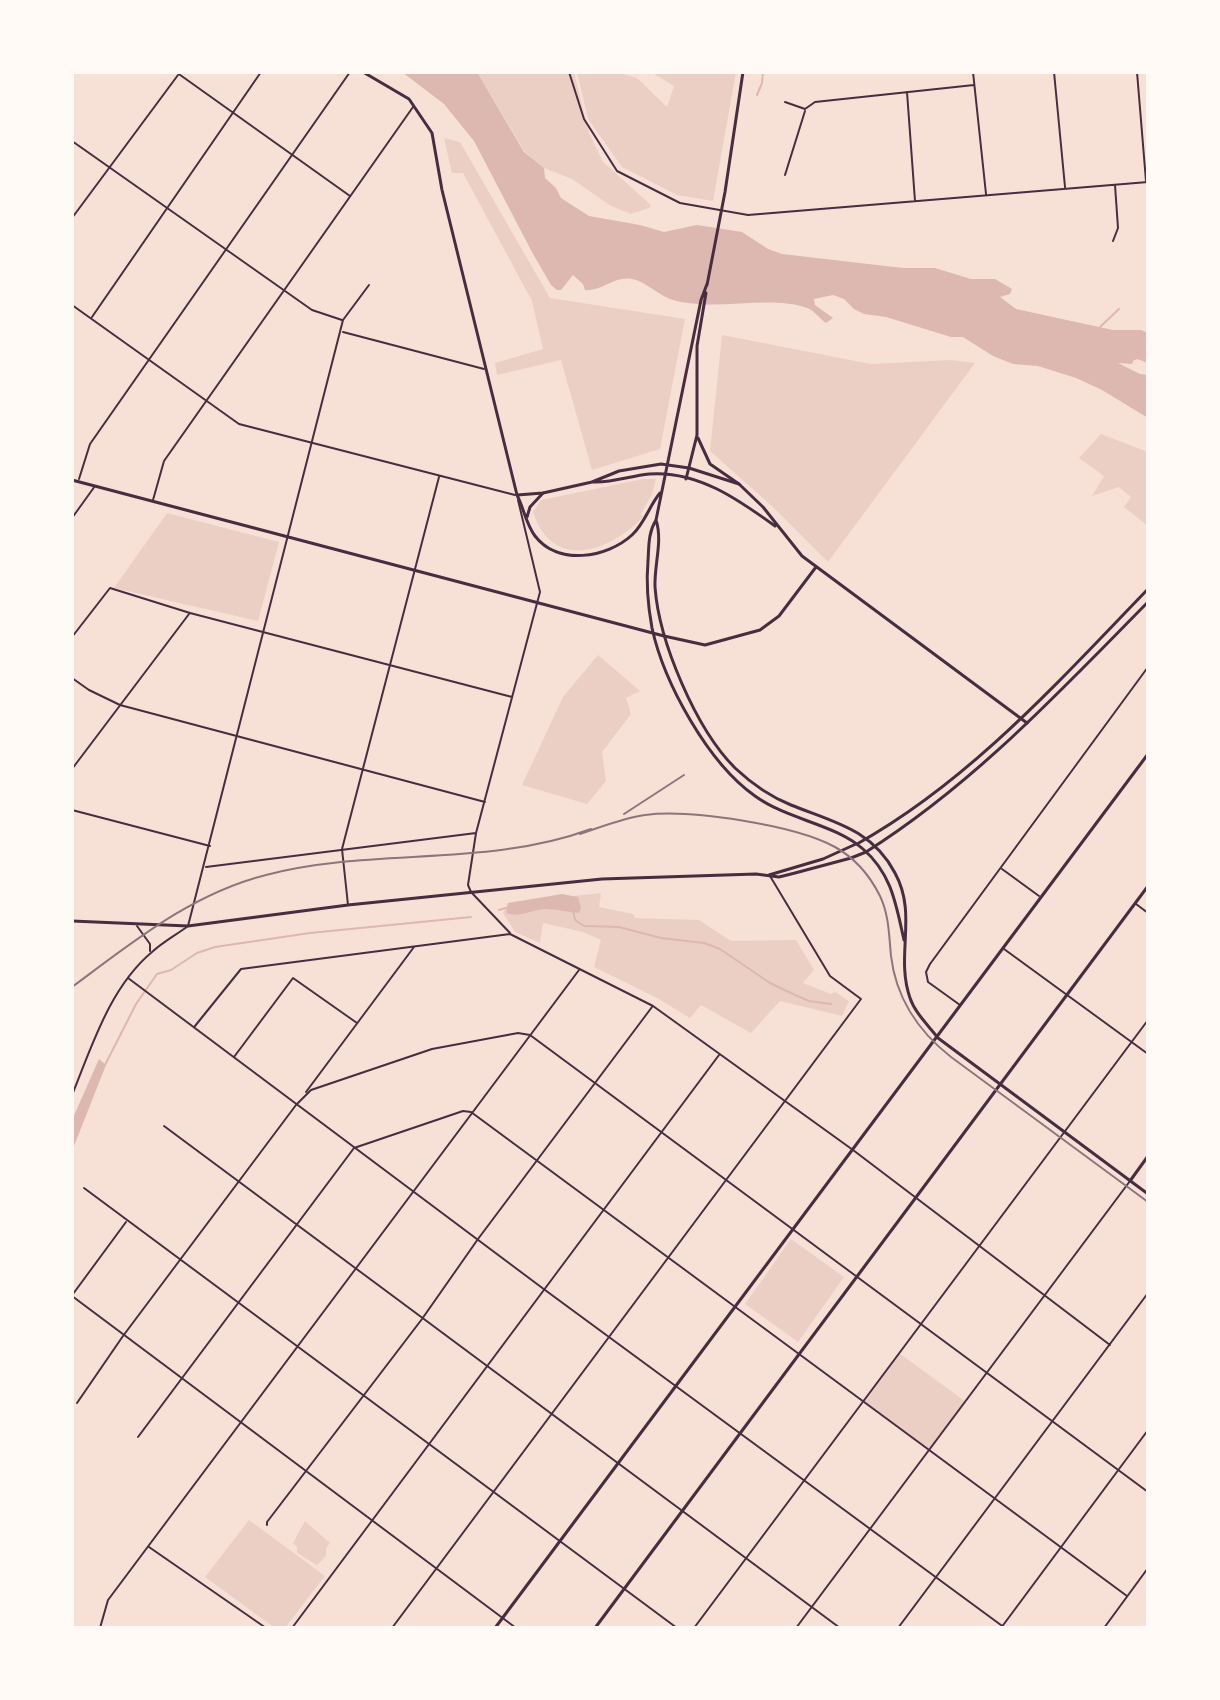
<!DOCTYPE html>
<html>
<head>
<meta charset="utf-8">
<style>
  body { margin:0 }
  #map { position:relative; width:1220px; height:1700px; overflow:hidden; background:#f7e1d7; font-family:Montserrat,sans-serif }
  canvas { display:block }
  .frame { position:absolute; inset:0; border:74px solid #fffaf5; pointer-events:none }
</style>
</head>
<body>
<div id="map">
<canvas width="1220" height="1700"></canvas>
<div class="frame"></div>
</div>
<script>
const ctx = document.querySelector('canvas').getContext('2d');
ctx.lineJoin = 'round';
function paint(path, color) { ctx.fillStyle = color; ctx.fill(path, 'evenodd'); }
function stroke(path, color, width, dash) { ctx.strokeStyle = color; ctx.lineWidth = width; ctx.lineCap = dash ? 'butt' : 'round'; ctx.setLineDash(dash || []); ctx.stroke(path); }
const green = new Path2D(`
  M477 72H574L589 133 603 162 651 205 649 208 631 214 611 206 572 179 544 168 525 152Z
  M577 72H617L637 78 667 107 674 86 651 72H736L713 201 677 195 622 167 588 119Z
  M444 138 460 142 550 298 685 319 660 449 592 470 561 360 497 375 495 363 543 349 532 301 463 173H452Z
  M722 335 871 364 951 360 975 363 828 562 774 508 710 451Z
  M1101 434 1148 452V526L1124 507 1131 497 1119 487 1092 496 1104 476 1079 458Z
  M643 479H656L652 494 641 514 643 517C610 552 552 572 533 512L541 500Z
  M167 513 279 542 258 621 114 588Z
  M598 655 640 691 626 698 631 714 602 752 606 781 587 804 522 785 563 697Z
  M601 893 599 907 633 914 635 918 699 920 731 941 796 940 814 970 803 983 831 994 835 992 849 1001 842 1016 780 1001 751 1033 701 1005 690 1018 657 998 594 967 601 940 583 932 543 923 540 943 515 932 503 913 508 903Z
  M791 1239 844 1277 798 1342 745 1304Z
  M899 1353 966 1402 930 1451 864 1401Z
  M249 1520 325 1576 285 1628H275L205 1577Z
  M305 1521 330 1543 326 1548V1556L317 1565 297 1553V1547L293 1543Z`);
const water = new Path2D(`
  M402 72H477L524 152 544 168 545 178 556 188 561 198 589 216 640 225 664 232 697 225 742 232 768 249 782 254 903 268H935L971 279H995L1012 289 1010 294 1000 297 1016 309 1113 330H1141L1148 333V363L1137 359 1133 361 1132 364 1118 363 1140 374 1148 375V418L1102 390 1076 378 1038 366 1013 364 993 356 963 337H951L886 317 864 314 854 309 844 299 833 295 814 299 815 305 833 318 826 323C820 319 815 311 807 308 768 294 712 313 670 299 657 294 645 281 632 279 613 276 602 292 585 290L583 284 573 275 561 290H557L551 285 533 254 474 141 444 104Z
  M562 894 578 897 581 908 579 913C568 912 556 909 545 909 531 910 520 918 506 913L508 903Z
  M99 1059 106 1065 72 1151V1120Z`);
const stream = new Path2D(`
  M757 95 762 83 763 72
  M1100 327 1119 309
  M499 910 506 908
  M573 910 575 920 584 926 619 927 661 938 704 943 720 949 770 983 793 994 809 1001 831 1004
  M105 1065 136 1004 157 974 171 970 197 953 215 947 310 933 471 917`);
const minor = new Path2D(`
  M176 72 350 196
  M569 72 584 119 617 171 680 203 748 215 1148 182
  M973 72 986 194
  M1054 72 1065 187
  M1137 72 1146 181
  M907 92 915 201
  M785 102 805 109 815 102 974 85
  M72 141 312 310 342 320
  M785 175 805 111
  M72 218 178 75
  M1113 241 1118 228 1115 185
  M72 305 239 424 515 495
  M92 317 261 72
  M343 332 484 369
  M79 479 90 444 350 72
  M153 500 164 461 413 107
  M72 518 95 486
  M72 637 110 588 190 613 512 697
  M72 678 89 690 120 705 485 802
  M72 769 189 614
  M72 810 210 846
  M206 867 476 833
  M1002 869 1039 896
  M1136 904 1148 913
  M348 905 342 849 439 477
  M137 926 150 944V951
  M510 933 471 892 468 885 476 833 540 592 518 500
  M1004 949 1148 1054
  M128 978 545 1290 1005 1628
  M960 1005 928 982 926 972 930 964 1148 667
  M195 1026 241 969 510 934 653 1006 853 1150 1110 1345
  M234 1057 293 978 357 1023
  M306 1092 414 947
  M72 1095C92 1046 110 987 152 952 163 942 176 935 188 926L343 320 369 285
  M164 1126 840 1628
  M84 1188 677 1628
  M73 1294 126 1222
  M72 1296 516 1628
  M77 1403 123 1336 296 1105 311 1090 432 1049 518 1033 530 1035 1148 1492
  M138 1437 354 1148 463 1111 471 1112 1127 1596
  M267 1525V1522L422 1319 478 1239 652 1007
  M149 1547 266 1628
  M100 1628 108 1600 579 970
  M292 1628 719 1055
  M392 1628 861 999 830 976 770 876
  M694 1628 1148 1020
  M796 1628 1130 1181
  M898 1628 1148 1293
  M1001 1628 1148 1430
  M1104 1628 1148 1568`);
const tertiary = new Path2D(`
  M363 72 409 99 432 133 442 190 517 495 543 493 592 482 619 471 661 464 689 468 739 484 763 507 802 556 1027 723
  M593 482C612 483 630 476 649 474 697 470 739 500 775 526
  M664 636 705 645 760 630 779 616 816 567
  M769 875 823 859 856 844
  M72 921 188 926 348 905 602 879 756 874 779 877 795 873 851 858 866 852
  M1130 1181 1148 1156`);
const secondary = new Path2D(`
  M707 284 701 300 656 520C648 533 649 546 648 561 646 583 648 606 652 628 664 683 708 763 755 796 788 820 835 824 863 849 892 874 896 905 904 940
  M707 285 725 192 743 72
  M698 438 710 464 739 484
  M686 479 697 435V346L706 293
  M72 480 664 636
  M517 495C524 509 526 524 535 536 558 566 607 558 632 535 645 523 649 506 660 493
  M527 517 530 507 543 493
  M656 520C663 541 654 565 655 587 659 642 696 729 735 768 751 783 771 797 791 805 833 822 872 829 895 873 918 915 895 955 910 998 915 1013 928 1025 938 1038L1148 1194
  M857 844C970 781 1059 681 1148 589
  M866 852C974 784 1059 692 1148 602
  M495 1628 1148 754
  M595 1628 1148 886`);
const rail = new Path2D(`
  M624 814 684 775
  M580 834C601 827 623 818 645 815 690 809 795 825 835 847 855 858 870 876 880 896 889 915 889 935 891 956 896 998 918 1031 951 1057L1148 1202
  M72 987C133 942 191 894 266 875 373 847 486 868 591 829`);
paint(green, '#ebcfc5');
paint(water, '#dcb8b0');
stroke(stream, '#dcb8b0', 2);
stroke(minor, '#4a2c40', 2);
stroke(tertiary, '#4a2c40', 3);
stroke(secondary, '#4a2c40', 3);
stroke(rail, '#8f747c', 2);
</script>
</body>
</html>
